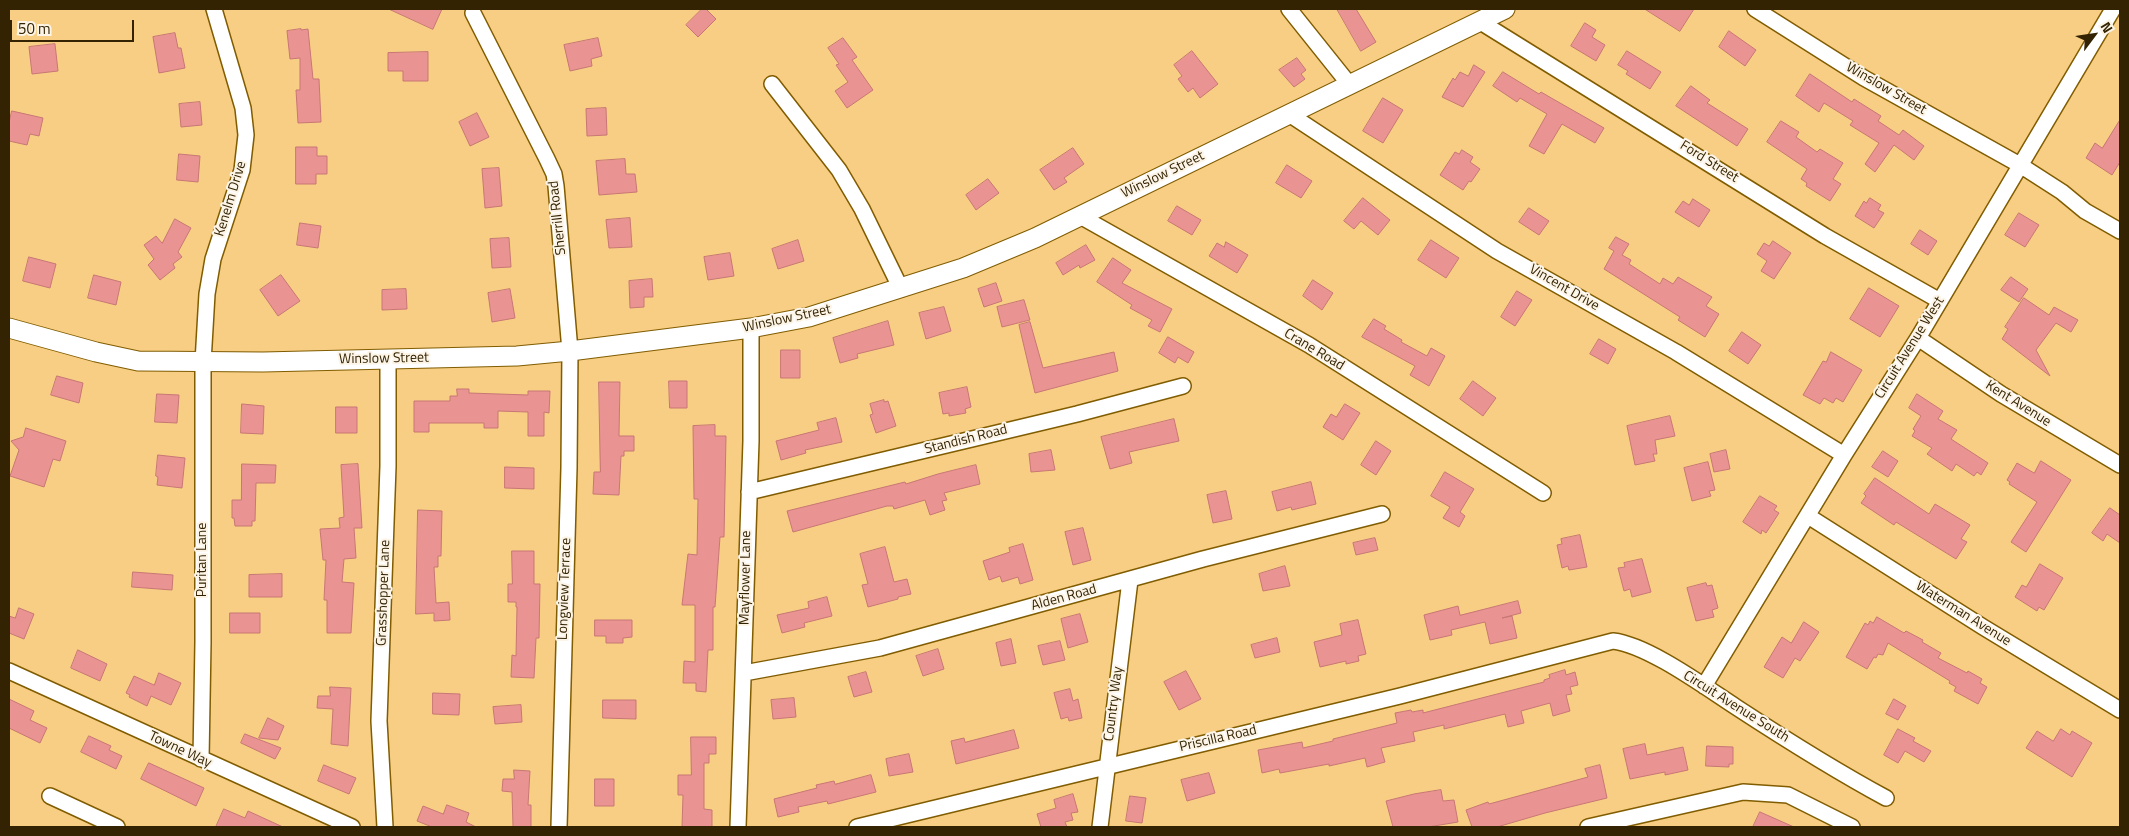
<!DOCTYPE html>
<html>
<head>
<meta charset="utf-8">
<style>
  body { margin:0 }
  #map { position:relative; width:2129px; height:836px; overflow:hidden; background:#f7ce83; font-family:"Titillium Web",sans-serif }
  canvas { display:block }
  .frame { position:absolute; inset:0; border:10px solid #332303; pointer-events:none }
  .north { position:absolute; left:2069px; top:10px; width:50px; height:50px; -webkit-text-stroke:4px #fcf4e6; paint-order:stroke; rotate:59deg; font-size:14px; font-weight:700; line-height:20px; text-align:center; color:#332303 }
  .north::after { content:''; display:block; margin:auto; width:18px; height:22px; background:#332303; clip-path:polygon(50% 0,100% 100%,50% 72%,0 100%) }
  .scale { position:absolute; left:10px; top:20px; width:124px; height:22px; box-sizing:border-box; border:2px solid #332303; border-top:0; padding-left:6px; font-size:15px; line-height:18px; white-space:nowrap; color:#332303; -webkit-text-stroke:4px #fcf4e6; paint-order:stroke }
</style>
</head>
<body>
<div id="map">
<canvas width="2129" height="836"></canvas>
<div class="frame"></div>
<div class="north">N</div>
<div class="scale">50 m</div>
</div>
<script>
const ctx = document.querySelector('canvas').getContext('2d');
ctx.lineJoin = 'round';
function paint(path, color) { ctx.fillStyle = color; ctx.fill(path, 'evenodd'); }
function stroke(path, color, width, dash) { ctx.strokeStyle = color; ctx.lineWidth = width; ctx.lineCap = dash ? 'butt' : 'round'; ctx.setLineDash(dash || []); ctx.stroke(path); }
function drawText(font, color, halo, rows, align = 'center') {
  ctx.font = font + ' "Titillium Web",sans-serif'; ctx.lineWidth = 4; ctx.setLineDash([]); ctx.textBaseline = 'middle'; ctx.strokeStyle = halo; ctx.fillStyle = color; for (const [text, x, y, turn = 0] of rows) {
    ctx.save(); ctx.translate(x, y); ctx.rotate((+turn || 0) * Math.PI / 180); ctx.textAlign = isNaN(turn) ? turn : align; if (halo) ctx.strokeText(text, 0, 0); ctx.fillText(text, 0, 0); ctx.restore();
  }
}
const building = new Path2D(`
  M389 9H442L433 29Z
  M702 9H706L716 19 698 37 686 25Z
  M1337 9H1356L1376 42 1361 51Z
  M1645 9H1694L1680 31Z
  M1585 23 1596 30 1592 37 1605 45 1596 61 1571 46Z
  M301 29V30L308 29 313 79H319L321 122 298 123 296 90H300V58L290 59 287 31Z
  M1729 31 1756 50 1745 66 1719 47Z
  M175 33 178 48H181L185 68 159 73 153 37Z
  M598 38 602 56 591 59 592 66 570 71 564 45Z
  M843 38 857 57 852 60 873 90 847 108 835 91 848 82 836 65 839 64 828 48Z
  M55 44 58 71 32 74 29 47Z
  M1192 51 1218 84 1200 98 1193 88 1188 92 1178 79 1182 76 1174 65Z
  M1627 51 1661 72 1650 89 1626 74 1628 71 1618 65Z
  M428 52V81H403V71H388V53Z
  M1297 58 1306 70 1301 74 1305 79 1294 87 1279 70Z
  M1474 65 1485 72 1463 107 1442 97 1453 78 1455 80 1460 72 1468 76Z
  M1503 72 1539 94 1541 92 1553 99 1604 128 1595 143 1562 124 1544 154 1529 146 1547 114 1520 98 1517 102 1493 86Z
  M1810 74 1852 102 1854 99 1881 116 1878 121 1899 135 1903 130 1924 146 1914 160 1894 145 1875 172 1865 164 1879 143 1850 125 1853 121 1824 103 1819 112 1796 96Z
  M1691 86 1710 100 1707 103 1748 129 1737 146 1676 106Z
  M1383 98 1403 110 1383 143 1363 131Z
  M200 102 202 125 181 127 179 104Z
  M606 108 607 135 587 136 586 109Z
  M12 111 43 118 39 136 30 134 27 145 9 141V123Z
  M477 113 489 137 470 146 459 122Z
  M2120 120V162L2112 175 2086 158 2095 143 2102 148Z
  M1781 121 1799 132 1796 137 1817 152 1820 149 1843 163 1833 179 1841 184 1830 201 1806 186 1807 183 1801 179 1807 169 1767 142Z
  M296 147H317V156H327V174H316V184H296Z
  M1073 148 1084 164 1064 178 1067 182 1054 190 1040 170Z
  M1462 150 1473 157 1470 162 1480 169 1471 182 1469 181 1463 190 1440 175 1455 152 1459 154Z
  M179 154 200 156 198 182 177 180Z
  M625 159 626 174H635L637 192 599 195 596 161Z
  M1287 165 1312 181 1301 198 1276 183Z
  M499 168 502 206 485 208 482 169Z
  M988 179 999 193 976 210 966 195Z
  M1363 198 1390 220 1378 235 1361 221 1354 229 1344 221Z
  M1870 198 1881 205 1878 210 1884 213 1874 228 1855 216 1864 201 1866 203Z
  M1693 199 1710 210 1699 227 1675 212 1683 201 1689 205Z
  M1177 206 1201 220 1192 235 1168 221Z
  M1529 208 1549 221 1539 235 1519 222Z
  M2019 213 2039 225 2025 247 2005 235Z
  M630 218 632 247 609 248 606 220Z
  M175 219 191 228 178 252 182 257 173 264 175 268 160 280 148 265 154 259 144 245 156 236 162 243Z
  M300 223 321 226 318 248 297 245Z
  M1920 230 1937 241 1928 255 1911 244Z
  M1616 237 1629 244 1622 255 1631 260 1629 264 1660 284 1663 278 1673 284 1678 277 1712 297 1706 306 1719 314 1705 337 1678 320 1680 317 1604 269 1614 251 1609 248Z
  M509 238 511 267 492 268 490 239Z
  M798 240 804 261 778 269 772 249Z
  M1431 240 1459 258 1446 278 1418 260Z
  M1773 241 1791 253 1774 279 1761 271 1767 261 1757 254 1764 243 1769 246Z
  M1226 242 1248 255 1237 273 1209 256 1217 243 1224 247Z
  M1086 245 1095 260 1080 268 1079 265 1063 275 1056 263Z
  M730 253 734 276 708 280 704 257Z
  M29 257 56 264 50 288 23 281Z
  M1113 258 1131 270 1122 283 1172 309 1160 332 1148 326 1152 320 1130 308 1132 305 1097 282Z
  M94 275 121 282 116 305 88 298Z
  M281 275 300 301 278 316 260 290Z
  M2011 277 2028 289 2019 302 2001 290Z
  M652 279 653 297H644V307L630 308 629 281Z
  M1313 280 1333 293 1322 310 1303 296Z
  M996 283 1002 301 984 307 978 289Z
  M1869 288 1899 306 1880 337 1850 319Z
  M406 289 407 309 382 310V290Z
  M510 289 515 318 492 322 488 293Z
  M1517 291 1532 300 1515 326 1501 317Z
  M2024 298 2049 315 2054 307 2078 320 2071 332 2056 323 2036 350 2050 376 2002 339 2008 329 2005 327Z
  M1024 300 1030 320 1002 327 997 307Z
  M944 307 951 331 926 339 919 313Z
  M1374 319 1386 326 1384 329 1402 340 1401 342 1427 356 1431 348 1445 356 1429 386 1410 375 1415 366 1362 337Z
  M888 321 894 345 857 354 858 358 840 363 833 338Z
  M1030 322 1043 368 1114 352 1118 371 1035 393 1019 325Z
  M1742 332 1761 345 1748 364 1729 351Z
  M1168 337 1194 352 1188 363 1178 357 1175 363 1159 353Z
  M1599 339 1616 349 1608 364 1590 354Z
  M781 350H800V378H781Z
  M1831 352 1862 370 1843 402 1836 398 1833 403 1824 398 1820 404 1803 395 1823 361 1826 362Z
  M57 376 83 383 79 403 51 395Z
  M669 381H687V408H670Z
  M1473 381 1496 398 1483 416 1460 399Z
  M599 382H620L619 436H634V451H624V456H621L619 495 593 494 594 472H600Z
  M967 387 971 407 965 409 966 413 949 416V413L943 414 939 393Z
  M457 389H469V393L528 395V391H550L549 413 544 412V436H528V412L498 411V428H484V423H429V432H414V401H450V396H457Z
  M157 394 179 395 177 423 155 422Z
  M1917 394 1943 411 1938 419 1957 430 1951 439 1988 463 1981 475 1977 472 1974 476 1956 464 1952 471 1927 454 1932 448 1912 436 1915 431 1913 429 1921 416 1909 408Z
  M884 400V402L888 401 896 426 876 433 870 415 873 414 870 404Z
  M242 404 264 406 263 434 241 433Z
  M1345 404 1360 413 1343 440 1323 427 1331 414 1336 417Z
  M336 407H357V433H336Z
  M1670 416 1675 436 1655 440 1657 454H1653L1655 461 1635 465 1627 426Z
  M836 418 842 442 805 450 806 453 781 460 776 441 819 430 817 423Z
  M1174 419 1179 441 1129 452 1132 463 1110 469 1101 437Z
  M715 425V436H726L724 537H720L715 607H713V650H708L706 692 696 691V683H683L684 661 695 662V605H682L688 554 697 555 698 499H694L693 426Z
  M26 428 66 441 60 461 53 459 44 487 10 476 19 450 11 441 23 437Z
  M1376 441 1391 451 1376 475 1361 465Z
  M1051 450 1055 470 1031 472 1029 454Z
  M1726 450 1730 469 1714 472 1710 454Z
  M1883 451 1898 461 1888 477 1872 467Z
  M158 455 185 458 182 488 157 485 158 477 156 476Z
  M2041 461 2071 480 2026 552 2011 542 2037 502 2009 484 2010 482 2007 480 2017 463 2034 473Z
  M1708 462 1715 490 1709 491 1711 496 1692 501 1684 468Z
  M242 464 276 465 275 483H256L255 521H252V526H235L234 518H232V500H241Z
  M358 464 362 528H354L356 558 344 559 342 582 354 583 351 633H327V600H324L326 560H323L320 529 340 528 339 518 344 517 341 465Z
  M976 465 980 484 944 493 947 500 942 501 945 510 930 515 925 500 894 509 893 506H887L793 532 787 511 905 482 906 484 938 474Z
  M505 467 534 468V489L505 488Z
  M1445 472 1474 489 1460 512 1465 516 1459 527 1443 518 1450 507 1431 496Z
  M1875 478 1929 514 1935 504 1970 525 1961 539 1967 542 1956 559 1896 522 1894 525 1861 503 1866 496 1864 494Z
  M1311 482 1316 504 1292 510 1291 507 1277 511 1272 492Z
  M1226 491 1232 519 1213 523 1207 495Z
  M1760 496 1777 506 1774 510 1779 513 1766 533 1762 530 1761 534 1743 522Z
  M2110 508 2120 515V543L2107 534 2103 541 2092 533Z
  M418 510 442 511 441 556H438V567H434L436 603 449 602 450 620 434 621V613L416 614Z
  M1083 528 1091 560 1073 565 1065 532Z
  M1580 535 1587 567 1569 570 1568 566 1562 568 1557 545 1562 544 1561 539Z
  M1375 538 1378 550 1356 555 1353 543Z
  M1023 544 1033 580 1020 584 1018 577 1002 582 1000 576 989 580 983 561 1010 552 1009 548Z
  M885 547 894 582 907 579 911 594 898 597V599L868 607 862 585 868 584 860 554Z
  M512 551H534V584H540L539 638H536L534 678 511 677 512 655 516 656 517 607H516V602H508V584H512Z
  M1642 559 1651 592 1632 597 1630 589 1624 591 1618 568 1625 567 1624 563Z
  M2040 564 2063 578 2044 610 2039 607 2037 611 2015 597 2022 585 2026 587Z
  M1285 566 1290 586 1263 591 1259 574Z
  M133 572 173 575 172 590 132 587Z
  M282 574V597H249V575Z
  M1706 583 1707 586 1712 585 1718 608 1712 610 1714 617 1696 621 1687 588Z
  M827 597 832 616 804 623 805 627 782 633 777 615 809 608 808 602Z
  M1518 601 1521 613 1502 618 1512 616 1517 638 1490 644 1485 622 1451 630 1452 635 1430 640 1424 615 1458 606 1460 615Z
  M19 608 34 614 24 639 9 633V616L15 618Z
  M230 613H260V633H230Z
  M1080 614 1088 642 1068 648 1061 619Z
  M1877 617 1904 633 1906 631 1923 640 1922 642 1941 653 1938 658 1967 673 1968 671 1982 679 1980 683 1987 687 1978 704 1954 691 1956 687 1949 683 1950 681 1888 643 1883 655 1878 654 1876 658 1874 657 1867 669 1846 657 1865 623 1868 625 1870 621 1873 623Z
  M595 620H632V637L623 638V643H606V636H595Z
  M1358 620 1366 654 1358 656 1359 661 1346 664V661L1320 667 1314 642 1342 635 1340 624Z
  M1804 622 1819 632 1800 661 1795 658 1783 678 1764 667 1782 637 1791 643Z
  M1277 638 1280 652 1255 658 1251 645Z
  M1011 639 1016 663 1001 666 996 643Z
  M1060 641 1065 660 1043 665 1038 646Z
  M938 649 944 669 923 676 916 656Z
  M78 650 107 664 100 681 71 668Z
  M1565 670 1566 675 1575 672 1578 685 1570 687 1572 694 1566 695 1570 711 1553 716 1550 703 1521 711 1524 723 1508 727 1505 714 1444 729V725L1413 732 1415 741 1381 748 1385 762 1367 767 1365 758 1329 766V764L1280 773 1279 769 1262 773 1258 750 1302 742 1303 748 1333 741V739L1397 723 1395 713 1411 710 1412 712 1423 710V713L1544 682V680L1550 678 1549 675Z
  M1186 671 1201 699 1179 710 1164 682Z
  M866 672 872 692 854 697 848 677Z
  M159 673 181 683 171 705 151 696 147 706 129 697 130 695 126 693 134 676 154 685Z
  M330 687 351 688 348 746 331 744 333 709 317 708 318 696H330Z
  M1070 689 1073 701 1078 699 1082 718 1069 721 1068 717 1061 719 1054 693Z
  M433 693 460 694 459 715 433 714Z
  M794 698 796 717 773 719 771 700Z
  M9 699 34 711 30 720 47 728 40 743 9 728Z
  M1894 699 1906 706 1898 720 1886 714Z
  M603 700H636V719L603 718Z
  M521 705 522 722 495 724 493 707Z
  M268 718 284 726 278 740 259 738Z
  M1898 729 1915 738 1913 741 1931 751 1924 762 1905 751 1898 763 1884 755Z
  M2061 729 2070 735 2072 731 2092 743 2072 777 2026 748 2037 731 2053 741Z
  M1014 730 1019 748 956 764 951 741 964 738 965 742Z
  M245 734 281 748 275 759 241 743Z
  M89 736 111 746 109 750 122 756 116 769 81 752Z
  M691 737H716V754H709V763H704V809L712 810V827H682L683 795H678V775H691Z
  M1645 744 1647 755 1683 747 1688 770 1665 775V772L1630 779 1623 749Z
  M1707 746 1733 747V764H1729V767L1706 766Z
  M909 754 913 772 889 776 886 759Z
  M149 763 204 788 196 806 141 779Z
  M324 765 356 778 349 794 318 781Z
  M1600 765 1607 798 1545 813 1497 827H1472L1466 810 1488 802 1489 804 1588 777 1585 769Z
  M514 770 530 771 528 805H531V827H513L512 792 502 791 503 779H514Z
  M1209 773 1215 793 1187 801 1181 780Z
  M871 775 876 792 828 804 827 801 798 807 799 812 778 817 774 799 817 788 816 785 834 781 835 784Z
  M595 779H614V806H595Z
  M1441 790 1443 801 1454 800 1458 822 1428 827H1393L1386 801 1414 794Z
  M1073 794 1078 812 1071 813 1073 820 1065 822 1067 827H1041L1037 814 1056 808 1054 800Z
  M1130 796 1146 798 1142 823 1126 821Z
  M447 805 469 813 466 822 476 827H432L417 821 423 806 443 814Z
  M224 809 245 818 248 811 283 827H216Z
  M1760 812 1794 827H1753Z`);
const minor = new Path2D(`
  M1289 9 1349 84
  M1755 9 1864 78 2020 165 2062 192 2085 211 2120 231
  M473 13 547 159 554 174 556 186 570 351 569 468 559 827
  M1479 21 1825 236 1940 301
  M772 84 839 170 862 209 901 289
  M1289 114 1497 251 1676 352 1844 455
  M1080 216 1309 345 1543 493
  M1918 338 2001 394 2120 465
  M749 492 1077 414 1183 386
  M1808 516 1983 627 2120 710
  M9 671 352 827
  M744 673 880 648 1203 559 1382 514
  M1704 686 1844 455 1918 338 2113 9
  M201 759 203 642V362L207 294 213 259 242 170 246 135 243 108 214 9
  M50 796 117 827
  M385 827 379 721 388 466V359
  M738 827 751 441V328
  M857 827 1400 696 1613 641C1648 645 1705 687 1736 707 1785 739 1834 770 1886 798
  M1100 827 1130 580
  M1588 827 1743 792 1788 795 1852 827`);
const tertiary = new Path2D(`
  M9 328 96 352 138 361 263 362 517 356 570 351 751 328 809 317 963 268 1035 238 1505 9`);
const streetNames = [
  ["Winslow Street",1886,89,30],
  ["Ford Street",1709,162,32],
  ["Winslow Street",1163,175,-26],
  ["Kenelm Drive",231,199,-73],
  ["Sherrill Road",558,218,-96],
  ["Vincent Drive",1564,288,30],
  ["Winslow Street",787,319,-12],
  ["Circuit Avenue West",1910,348,-58],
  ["Crane Road",1314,350,31],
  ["Winslow Street",384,359,-1],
  ["Kent Avenue",2018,404,32],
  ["Standish Road",966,440,-14],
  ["Puritan Lane",203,560,-90],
  ["Mayflower Lane",746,578,-89],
  ["Longview Terrace",565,589,-88],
  ["Grasshopper Lane",384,593,-88],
  ["Alden Road",1064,598,-15],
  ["Waterman Avenue",1963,614,32],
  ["Country Way",1114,704,-83],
  ["Circuit Avenue South",1736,707,32],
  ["Priscilla Road",1218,739,-13],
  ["Towne Way",180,750,25]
];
paint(building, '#e99492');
stroke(building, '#c87675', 1);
stroke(minor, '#815c00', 18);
stroke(tertiary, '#815c00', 21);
stroke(minor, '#fff', 15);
stroke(tertiary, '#fff', 19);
drawText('14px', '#332303', '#fcf4e6', streetNames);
</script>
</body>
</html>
